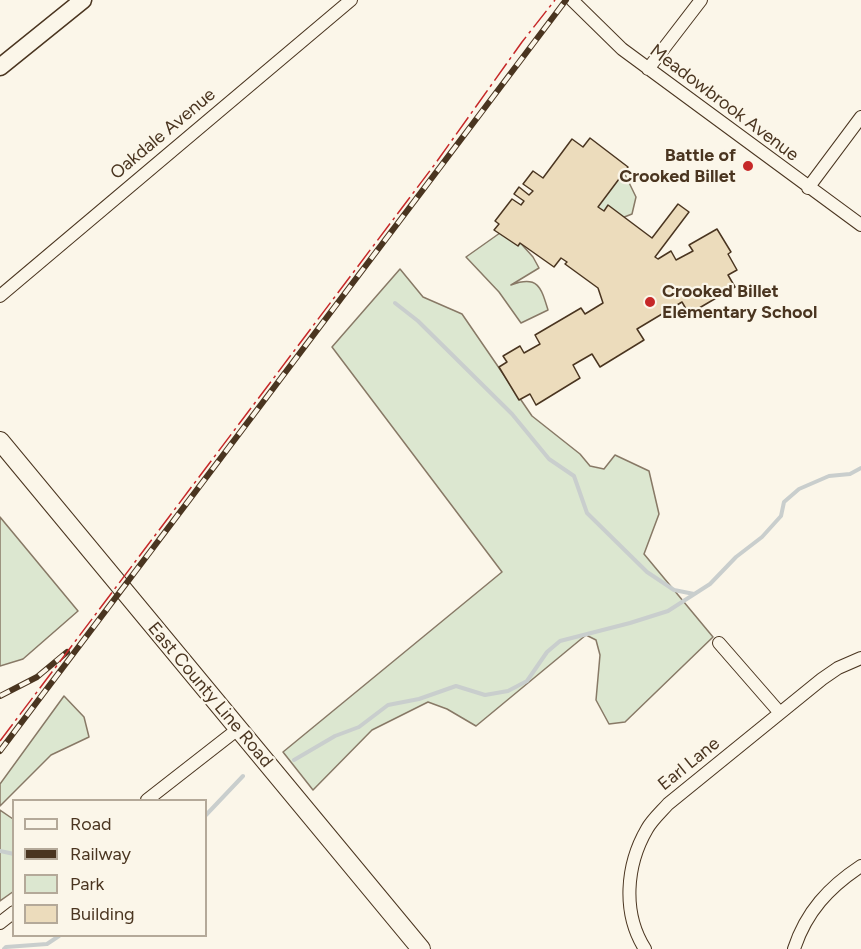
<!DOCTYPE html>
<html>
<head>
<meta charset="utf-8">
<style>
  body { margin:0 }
  #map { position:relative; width:861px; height:949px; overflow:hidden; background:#fbf6e9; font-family:Figtree,sans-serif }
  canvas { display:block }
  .legend { position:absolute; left:12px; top:799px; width:195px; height:138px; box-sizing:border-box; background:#fbf6e9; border:2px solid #b4a999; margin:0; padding:8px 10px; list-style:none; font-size:18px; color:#4a3520 }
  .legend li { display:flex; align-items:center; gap:12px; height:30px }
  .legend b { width:30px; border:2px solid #b4a999 }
</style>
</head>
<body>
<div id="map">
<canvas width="861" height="949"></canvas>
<ul class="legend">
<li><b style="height:8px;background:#fbf6e9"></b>Road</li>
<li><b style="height:8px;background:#4a3520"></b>Railway</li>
<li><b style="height:16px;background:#dce7d0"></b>Park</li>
<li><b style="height:16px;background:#ecdcbc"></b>Building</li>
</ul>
</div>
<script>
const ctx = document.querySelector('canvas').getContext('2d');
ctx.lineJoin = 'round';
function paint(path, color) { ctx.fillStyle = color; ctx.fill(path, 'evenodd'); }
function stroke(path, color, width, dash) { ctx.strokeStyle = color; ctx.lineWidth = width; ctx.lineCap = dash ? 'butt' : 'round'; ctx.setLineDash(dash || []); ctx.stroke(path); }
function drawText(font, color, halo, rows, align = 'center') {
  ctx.font = font + ' Figtree,sans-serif'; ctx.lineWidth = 4.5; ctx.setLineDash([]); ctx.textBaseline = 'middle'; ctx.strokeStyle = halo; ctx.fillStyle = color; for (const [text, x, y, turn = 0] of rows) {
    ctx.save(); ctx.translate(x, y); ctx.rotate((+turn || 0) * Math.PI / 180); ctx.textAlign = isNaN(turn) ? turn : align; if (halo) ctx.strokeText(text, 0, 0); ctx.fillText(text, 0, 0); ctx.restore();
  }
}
const green = new Path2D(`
  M620 164 636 197 632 214 604 225 593 200Z
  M507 228 533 257 539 268 511 285C538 275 541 287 548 310L521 323 499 292 466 257Z
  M400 269 423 297 462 314 532 416 580 454 590 466 604 469 615 455 649 471 659 514 644 554 713 637 625 722 609 724 596 700 600 655 596 640 586 635 476 726 447 709 428 702 372 730 313 790 283 752 502 572 332 347Z
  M0 517 78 611 23 659 0 666Z
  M64 696 84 717 89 737 51 755 0 806V784Z
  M0 810 13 819 14 891 0 901Z`);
const stream = new Path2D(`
  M395 303 418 321 512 414 549 459 574 476 587 513 647 572 674 590 694 594
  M294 760 335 736 359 727 388 705 419 699 456 686 485 695 508 691 527 681 547 652 560 641 630 623 668 611 710 584 736 557 762 537 781 516 784 502 799 489 829 476 850 474 861 468
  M206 815 243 776
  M0 851 14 854
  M4 949 6 947 47 944 59 936`);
const building = new Path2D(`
  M590 138 628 167 598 207 604 211 608 205 652 238 678 204 689 212 655 257 658 259 671 251 676 260 693 251 689 245 717 229 731 252 728 254 737 270 728 275 735 287 689 314 682 302 637 329 644 340 600 367 592 354 573 365 580 378 536 405 530 394 519 400 499 367 507 362 503 356 520 346 524 353 540 344 535 335 581 308 585 314 603 303 598 288 565 264 567 262 561 258 554 267 520 243 518 246 494 230 499 224 495 221 512 199 521 205 524 201 514 194 519 187 529 195 533 191 523 184 533 171 543 178 572 139 583 147Z`);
const street = new Path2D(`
  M572 0 622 49 861 225
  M648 69 701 0
  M808 188 861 117
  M0 296 351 0
  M719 643 780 713
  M147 800 238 729
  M0 923 14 912
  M645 949C622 913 626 865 647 829 652 820 661 812 668 804L822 679 838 668 861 658
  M794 949C806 912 829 887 861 866`);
const secondary = new Path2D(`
  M0 67 83 0`);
const primary = new Path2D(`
  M0 441 421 949`);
const rail = new Path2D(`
  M0 696 37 677 67 652
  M0 751 566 0`);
const power = new Path2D(`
  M0 741 435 164 522 42 555 0`);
const markers = [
  [748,166,6,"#c62828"],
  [650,302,6,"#c62828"]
];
const streetNames = [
  ["Meadowbrook Avenue",724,103,37],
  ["Oakdale Avenue",163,134,-40],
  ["East County Line Road",210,695,50],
  ["Earl Lane",689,764,-39]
];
const poiNames = [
  ["Battle of",736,156],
  ["Crooked Billet",736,177],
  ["Crooked Billet",662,292,"left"],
  ["Elementary School",662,313,"left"]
];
paint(green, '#dce7d0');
stroke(green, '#887966', 1.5);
stroke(stream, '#c9cecd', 4);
paint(building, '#ecdcbc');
stroke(building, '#4a3520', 1.5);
stroke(street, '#4a3520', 14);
stroke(secondary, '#4a3520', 19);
stroke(primary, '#4a3520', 20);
stroke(street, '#fbf6e9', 12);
stroke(secondary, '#fbf6e9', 16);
stroke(primary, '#fbf6e9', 18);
stroke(rail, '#4a3520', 6);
stroke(rail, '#fbf6e9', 4, [11]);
stroke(power, '#c62828', 1.5, [21, 4.5, 3, 4.5]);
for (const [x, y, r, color] of markers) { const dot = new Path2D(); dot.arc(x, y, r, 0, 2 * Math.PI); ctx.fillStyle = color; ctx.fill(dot); stroke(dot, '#fbf6e9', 2); }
drawText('18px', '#4a3520', '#fbf6e9', streetNames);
drawText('bold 18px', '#4a3520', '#fbf6e9', poiNames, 'right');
</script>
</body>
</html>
